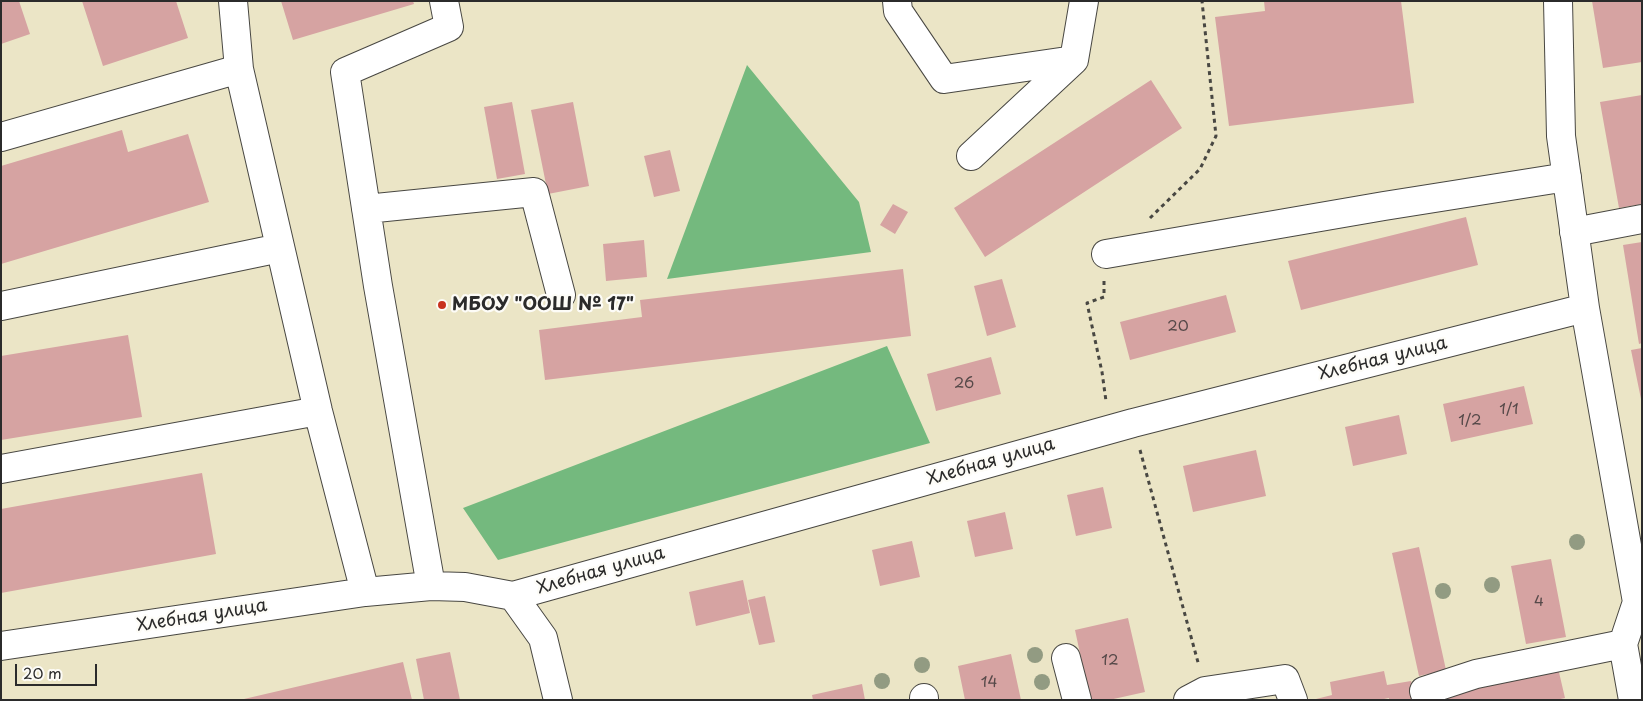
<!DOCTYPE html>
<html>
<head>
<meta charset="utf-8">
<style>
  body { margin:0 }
  #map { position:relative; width:1643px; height:701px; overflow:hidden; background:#ebe5c6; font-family:"Playpen Sans",sans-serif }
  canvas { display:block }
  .frame { position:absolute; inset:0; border:2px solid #2b2b2b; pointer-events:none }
  .scale { position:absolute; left:15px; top:664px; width:82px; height:22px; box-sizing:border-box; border:2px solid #2b2b2b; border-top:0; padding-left:6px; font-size:15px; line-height:18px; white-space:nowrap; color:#2b2b2b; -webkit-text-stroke:4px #fdfcf7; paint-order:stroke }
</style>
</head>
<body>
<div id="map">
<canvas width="1643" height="701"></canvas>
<div class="frame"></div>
<div class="scale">20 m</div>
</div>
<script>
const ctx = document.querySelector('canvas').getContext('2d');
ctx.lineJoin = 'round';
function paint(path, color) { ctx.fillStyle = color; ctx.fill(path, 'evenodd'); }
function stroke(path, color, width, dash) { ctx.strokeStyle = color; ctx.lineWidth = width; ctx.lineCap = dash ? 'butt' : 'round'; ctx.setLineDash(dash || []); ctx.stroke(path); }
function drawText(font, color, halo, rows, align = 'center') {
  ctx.font = font + ' "Playpen Sans",sans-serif'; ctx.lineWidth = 4.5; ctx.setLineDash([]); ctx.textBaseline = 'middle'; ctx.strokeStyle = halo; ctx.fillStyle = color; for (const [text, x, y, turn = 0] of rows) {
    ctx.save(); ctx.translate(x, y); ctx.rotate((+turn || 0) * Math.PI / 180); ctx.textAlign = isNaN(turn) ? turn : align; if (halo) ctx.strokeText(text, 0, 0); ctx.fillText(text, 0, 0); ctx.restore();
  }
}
const forest = new Path2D(`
  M747 65 859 202 871 252 667 279Z
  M887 346 930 443 498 560 463 508Z`);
const building = new Path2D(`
  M1 1H19L30 34 1 44Z
  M82 1H176L188 38 103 66Z
  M281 1H413L414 4 293 40Z
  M1264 1H1401L1414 103 1229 126 1215 17 1265 11Z
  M1592 1H1642V62L1603 68Z
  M1151 80 1182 128 985 257 954 208Z
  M1642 95V204L1619 208 1600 102Z
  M512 102 525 174 497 179 484 107Z
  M573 102 589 186 548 194 531 110Z
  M122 130 128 152 188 134 209 202 1 264V166Z
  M670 150 680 191 654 197 644 156Z
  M893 204 908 212 895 234 880 225Z
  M1466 217 1478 265 1301 310 1288 261Z
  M644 240 647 277 606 281 603 244Z
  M1642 242V343L1639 344 1623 245Z
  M903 269 911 336 545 380 539 330 642 317 640 300Z
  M1002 279 1016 327 987 336 974 286Z
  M1226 295 1236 332 1130 360 1120 322Z
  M128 335 142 417 1 440V356Z
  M1642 348V399H1641L1631 350Z
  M991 357 1001 394 936 411 927 374Z
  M1524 386 1533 424 1451 442 1443 404Z
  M1399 415 1407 454 1353 466 1345 427Z
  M1256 450 1266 496 1193 512 1183 466Z
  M202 473 216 554 1 593V509Z
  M1103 487 1112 528 1076 536 1067 495Z
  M1005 512 1013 549 975 557 967 521Z
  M912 541 920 577 880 586 872 550Z
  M1419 547 1446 670 1419 676 1392 553Z
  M1551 559 1566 637 1526 644 1511 566Z
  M743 580 750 613 696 626 689 592Z
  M765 596 775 642 759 645 748 600Z
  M1128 618 1145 692 1109 700H1090L1075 630Z
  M450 652 460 700H424L416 659Z
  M1011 654 1021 700H965L958 666Z
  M403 662 412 700H244V699Z
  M1558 668 1565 698 1556 700H1439L1438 695Z
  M1384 671 1387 685 1411 681 1415 700H1389V698L1379 700H1312L1332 695 1330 682Z
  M862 684 865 700H813L812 695Z`);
const path = new Path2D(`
  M1150 218 1200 169 1216 136 1202 1
  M1104 281V297L1087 303 1102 372 1106 401
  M1140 450 1199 666`);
const minor = new Path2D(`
  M233 1 239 69 318 411 365 592
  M897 1 898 11 944 79 1074 60
  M1558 1 1561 136 1585 308 1637 602 1623 644 1633 700
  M1 137 239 69
  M971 156 1074 60 1084 1
  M366 209 534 192 561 295
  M1574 232 1642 219
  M1106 254 1384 206 1567 177
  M1 306 280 248
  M1 469 318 411
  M431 586 378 286 345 72 449 27 444 1
  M513 596 543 638 558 700
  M1 646 365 592 431 586 465 587 513 596 1133 423 1585 308
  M1066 658 1077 700
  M924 698V700
  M1188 700 1205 691 1285 679 1293 700
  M1427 700 1424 691 1476 674 1623 644`);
const trees = [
  [1577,542],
  [1492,585],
  [1443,591],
  [1035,655],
  [922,665],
  [882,681],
  [1042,682]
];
const markers = [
  [442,305,5,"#c8321e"]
];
const numberNames = [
  ["20",1178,327],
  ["26",964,384],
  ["1/1",1509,410],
  ["1/2",1470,421],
  ["4",1539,602],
  ["12",1110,661],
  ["14",989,683]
];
const poiNames = [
  ["МБОУ \"ООШ № 17\"",452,305]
];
const streetNames = [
  ["Хлебная улица",1383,359,-14],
  ["Хлебная улица",991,462,-16],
  ["Хлебная улица",601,571,-16],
  ["Хлебная улица",202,616,-9]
];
paint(forest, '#74b97e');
paint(building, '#d6a3a2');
stroke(minor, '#484742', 30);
stroke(path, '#484742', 3, [4, 4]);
stroke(minor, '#fff', 28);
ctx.fillStyle = '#929b82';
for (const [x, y] of trees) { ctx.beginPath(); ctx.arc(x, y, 8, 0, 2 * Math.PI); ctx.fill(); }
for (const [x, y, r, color] of markers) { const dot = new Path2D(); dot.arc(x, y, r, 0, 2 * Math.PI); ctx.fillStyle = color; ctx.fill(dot); stroke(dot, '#fdfcf7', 2); }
drawText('15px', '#564949', null, numberNames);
drawText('bold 18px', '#2b2b2b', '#fdfcf7', poiNames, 'left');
drawText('18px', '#2b2b2b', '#fdfcf7', streetNames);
</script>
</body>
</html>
